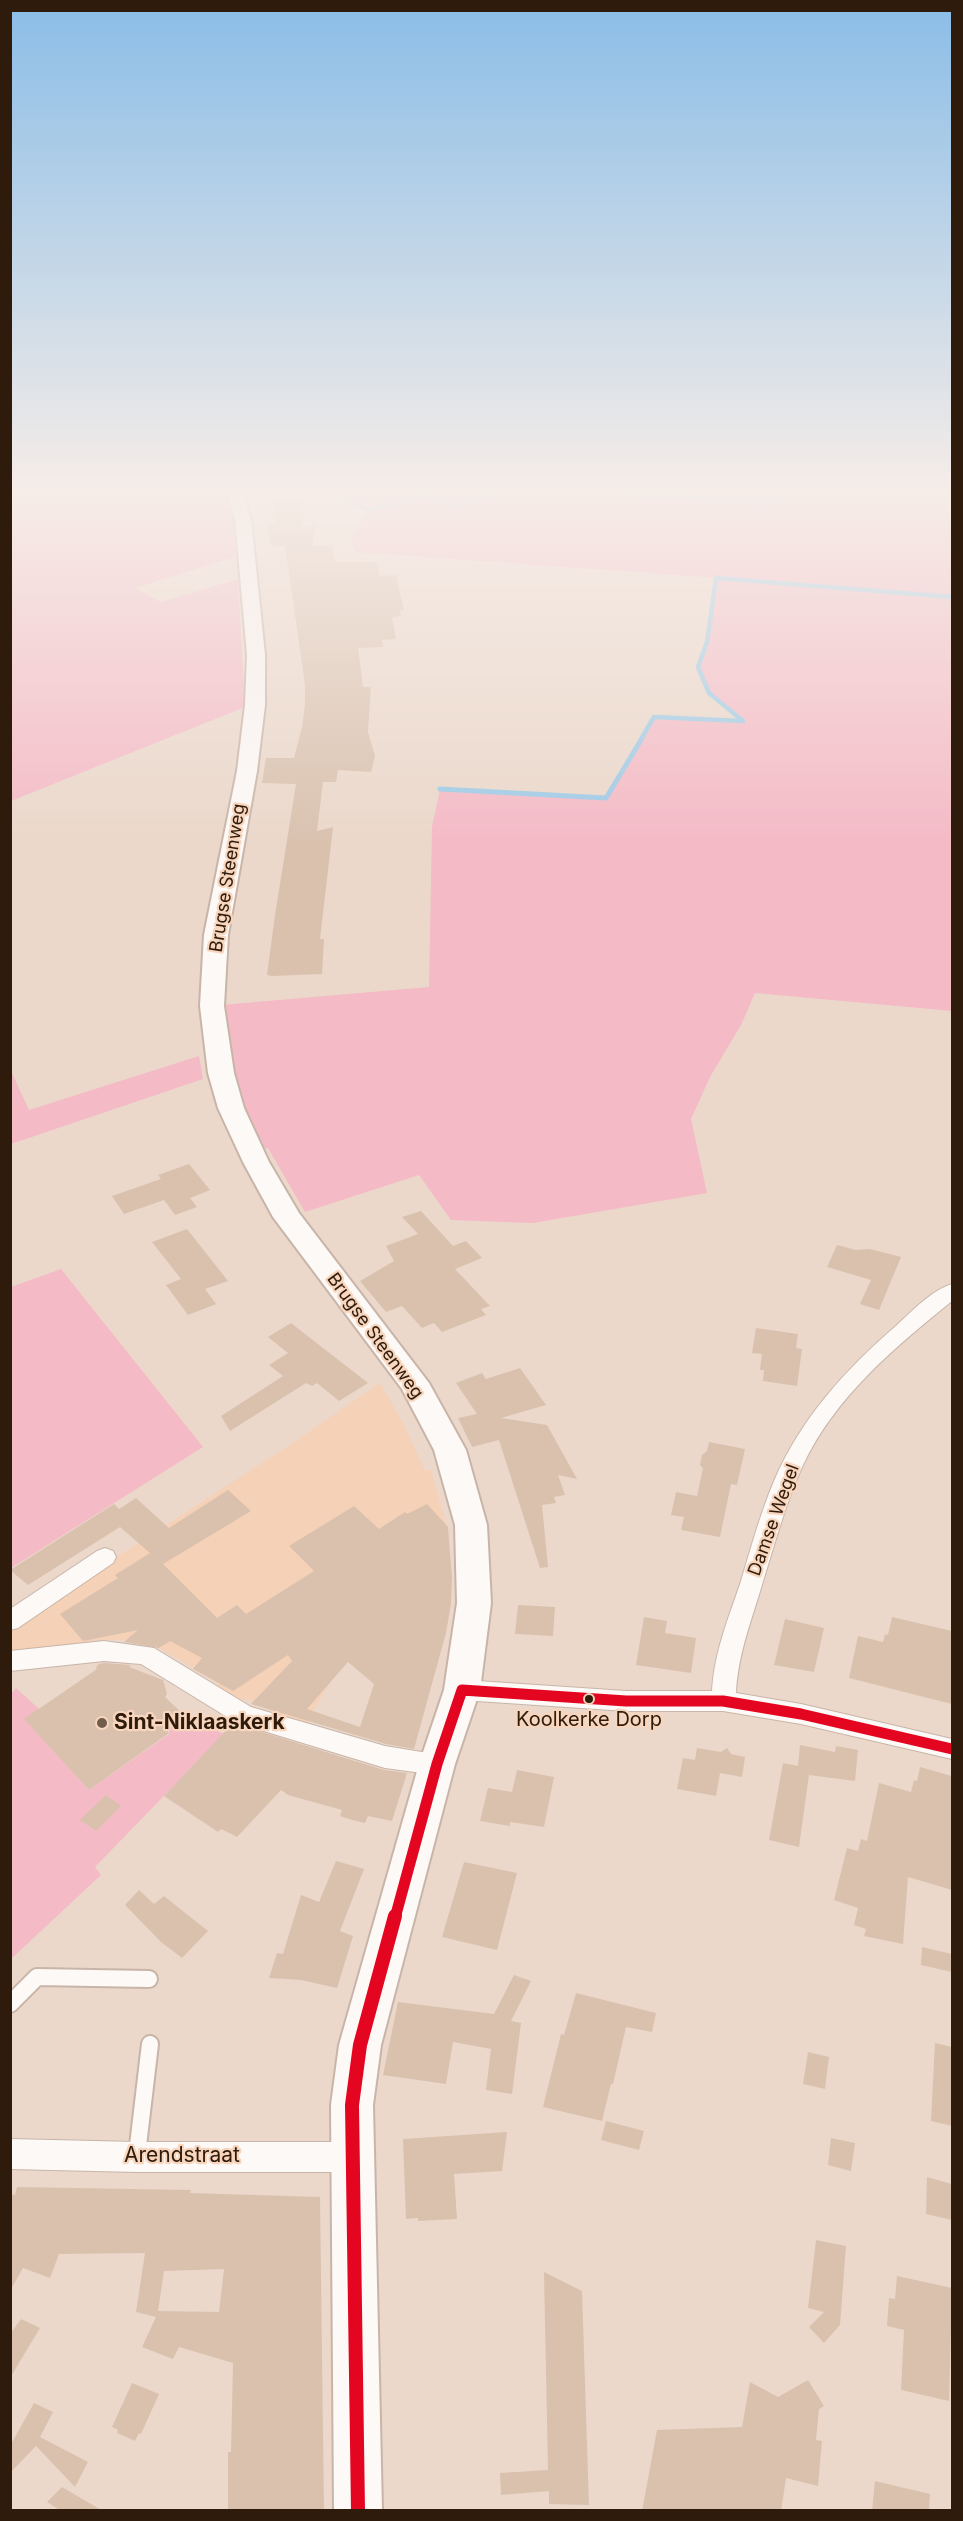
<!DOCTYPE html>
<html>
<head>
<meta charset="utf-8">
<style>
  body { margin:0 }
  #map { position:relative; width:963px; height:2521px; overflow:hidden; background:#ebd8cb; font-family:Inter,sans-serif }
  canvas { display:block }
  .frame { position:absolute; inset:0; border:12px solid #2f1b0b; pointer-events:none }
</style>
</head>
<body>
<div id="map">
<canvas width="963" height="2521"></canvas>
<div class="frame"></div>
</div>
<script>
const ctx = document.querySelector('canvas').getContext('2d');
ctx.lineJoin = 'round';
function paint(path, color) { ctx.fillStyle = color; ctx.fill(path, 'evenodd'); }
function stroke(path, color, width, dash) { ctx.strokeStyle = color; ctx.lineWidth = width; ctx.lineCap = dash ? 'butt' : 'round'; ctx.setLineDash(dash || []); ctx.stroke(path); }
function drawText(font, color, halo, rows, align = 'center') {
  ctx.font = font + ' Inter,sans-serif'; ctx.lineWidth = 4.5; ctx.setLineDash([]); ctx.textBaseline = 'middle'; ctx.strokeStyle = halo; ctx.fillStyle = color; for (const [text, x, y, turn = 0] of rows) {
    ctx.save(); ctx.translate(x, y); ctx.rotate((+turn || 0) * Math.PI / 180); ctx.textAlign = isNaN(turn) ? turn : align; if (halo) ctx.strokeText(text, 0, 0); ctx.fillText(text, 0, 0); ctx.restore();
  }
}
const built = new Path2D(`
  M380 1383 403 1423 425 1471 431 1470 446 1524 452 1579 344 1658 306 1724 275 1713 247 1698 244 1701 217 1687 219 1683 159 1648 133 1640H103L11 1652V1626L291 1444Z`);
const green = new Path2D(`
  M11 494H225C236 513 234 536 235 557L135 588 161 602 238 579 245 707 11 801Z
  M346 494H952V1011L755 993 741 1025 710 1077 691 1119 707 1193 533 1223 451 1220 419 1175 305 1212 268 1148 261 1149 241 1106 231 1071 221 1005 429 987 432 827 440 789 605 798 654 717 742 720 709 693 698 667 707 642 716 578 356 552 351 540 368 510 345 499Z
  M199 1056 203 1079 11 1144V1071L29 1110Z
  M61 1269 203 1447 11 1568V1287Z
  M16 1688 40 1710 25 1719 89 1790 169 1734V1728L185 1716 224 1734 95 1867 101 1875 11 1959 10 1695Z`);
const streamFar1 = new Path2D(`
  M346 494 345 499 368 510 425 496 452 506 491 494
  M630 494 765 503 781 499 787 494
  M640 741 654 717 743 721 709 693 698 667 707 642 716 578 952 597`);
const stream = new Path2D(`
  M440 789 606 798 641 740`);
const building = new Path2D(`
  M299 500 302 529 317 521 312 546 332 545 335 562H376L380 576 396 575 404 610H400L401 616 392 617 396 639 382 640 383 647 358 648 363 687H371L368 732 375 756 371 772 338 770 336 782H323L317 831 333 827 320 939H324L322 974 272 976 267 975 275 915 296 784 262 783 266 758H294L302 727 305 704V685L285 546H271L267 525 276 523 274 501Z
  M189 1164 210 1190 190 1198 197 1207 175 1215 164 1200 124 1214 112 1196 161 1179 158 1175Z
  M421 1211 453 1246 466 1241 482 1258 455 1269 490 1306 481 1309 486 1315 442 1332 434 1323 422 1328 402 1306 386 1312 360 1281 394 1261 386 1246 418 1234 402 1217Z
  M187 1229 228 1281 205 1289 216 1304 188 1315 166 1285 181 1279 152 1242Z
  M837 1245 856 1250 870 1249 901 1257 879 1310 860 1304 871 1280 827 1267Z
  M291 1323 368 1383 339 1401 317 1383 312 1386 306 1383 230 1431 221 1416 283 1376 269 1365 288 1353 268 1337Z
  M756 1328 798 1334 796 1348 802 1349 797 1386 763 1381 764 1370H760L762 1354 752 1353Z
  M520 1368 546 1405 501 1418 547 1425 577 1479 558 1475 565 1495 554 1497 556 1503 542 1505 548 1567 540 1568 499 1440 472 1447 458 1418 477 1414 456 1383 482 1373 486 1379Z
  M709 1442 745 1449 737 1485 731 1484 720 1537 681 1530 684 1517 671 1515 676 1492 697 1496 703 1468 700 1465 702 1455 707 1451Z
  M228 1490 251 1511 163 1564 217 1618 237 1605 246 1614 314 1571 289 1546 354 1506 379 1529 405 1512 407 1514 427 1504 448 1527 452 1579 451 1604 446 1633 414 1749 386 1744 251 1704 292 1661 288 1655 233 1691 193 1669 202 1658 170 1641 159 1648 124 1642 138 1630 83 1641 60 1614 118 1578 115 1575 150 1553 120 1527 28 1585 10 1570 114 1504 119 1509 136 1498 169 1528ZM348 1662 374 1684 360 1727 307 1709Z
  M518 1605 555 1607 553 1636 515 1634Z
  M644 1617 667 1621 665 1633 696 1638 691 1673 636 1665Z
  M892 1617 952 1631V1704L849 1678 858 1636 883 1642 885 1634 888 1635Z
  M785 1619 824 1628 814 1672 774 1665Z
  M104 1663 131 1665 129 1667 163 1680 167 1694 165 1697 185 1716 167 1731 169 1733 89 1790 24 1719 97 1669 96 1667 99 1664Z
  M233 1723 384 1770 407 1773 392 1821 368 1816 365 1823 352 1820 340 1816 342 1810 288 1795 281 1790 237 1837 221 1829 218 1832 164 1796Z
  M800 1745 835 1752 836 1746 858 1750 855 1781 809 1775 799 1847 769 1840 783 1763 798 1766Z
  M697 1748 721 1752 727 1748 731 1754 745 1757 742 1777 720 1773 716 1796 677 1789 683 1758 695 1760Z
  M920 1767 952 1776V1890L908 1877 903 1944 864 1936 866 1929 854 1925 858 1908 834 1900 847 1848 858 1851 861 1839 867 1841 879 1783 911 1792 914 1780 917 1781Z
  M517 1770 554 1777 544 1827 510 1822V1826L480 1821 488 1788 512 1792Z
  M106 1795 121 1806 96 1831 80 1820Z
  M336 1861 364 1869 340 1931 353 1936 337 1988 301 1980 269 1978 277 1953 283 1954 301 1895 319 1902Z
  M464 1862 517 1873 497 1950 442 1937Z
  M139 1890 154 1904 164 1896 208 1931 182 1958 161 1942 125 1905Z
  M922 1947 952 1954V1972L921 1965Z
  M514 1975 531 1981 511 2021 521 2023 512 2094 486 2090 491 2049 453 2042 446 2084 383 2075 398 2002 494 2014Z
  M576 1993 656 2013 652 2032 626 2027 613 2084H611L602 2121 543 2107 561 2034 564 2035Z
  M935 2043 952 2047V2126L931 2121Z
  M808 2052 829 2057 825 2089 803 2084Z
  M606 2121 644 2131 639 2150 601 2140Z
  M507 2132 502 2171 454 2174 457 2219 418 2221V2218L406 2219 403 2139Z
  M831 2138 855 2143 851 2171 828 2165Z
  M927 2177 952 2184V2220L926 2214Z
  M17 2187 191 2190 190 2193 320 2197 324 2511H228V2452H231L233 2363 179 2347 173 2359 142 2347 156 2317 136 2312 145 2253 59 2254 50 2278 23 2268 10 2291V2194L15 2195ZM224 2269 219 2312 158 2311 164 2271Z
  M816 2240 846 2246 840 2325 824 2343 809 2327 824 2312 808 2308Z
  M544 2272 582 2291 589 2505 549 2504V2491L501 2495 500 2473 548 2470Z
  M897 2276 952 2288 949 2401 901 2390 904 2330 887 2326 889 2298 895 2299Z
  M21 2319 40 2328 10 2378V2334Z
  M808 2380 824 2406 819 2409 816 2440 822 2441 818 2486 786 2478 781 2511H642L657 2430 742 2427 750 2382 778 2397Z
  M132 2383 159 2394 141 2434 139 2433 135 2441 117 2433 118 2430 112 2427Z
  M34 2403 53 2412 40 2437 88 2462 75 2487 36 2446 10 2473V2446Z
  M875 2481 930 2494 929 2511H872Z
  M62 2487 103 2511H61L47 2502Z`);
const lane = new Path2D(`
  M10 2004 37 1977 149 1979
  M137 2154 150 2044`);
const street = new Path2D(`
  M952 1284V1301C895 1347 835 1397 803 1465 786 1502 776 1540 764 1578 753 1617 738 1652 736 1693L801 1704 952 1739V1759L801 1724 723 1711H626L462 1700 453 1697 450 1690 453 1683 462 1680 626 1691H712C714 1652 729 1617 741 1581 751 1548 760 1514 774 1481 801 1418 846 1369 897 1325 912 1311 932 1290 952 1284Z
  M105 1548 113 1551 116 1557 113 1563 18 1628 10 1630V1609L97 1551Z
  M104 1641 154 1648 251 1707 385 1746 446 1756 450 1764 446 1772 437 1775 385 1768 244 1725 235 1722 141 1664 104 1661 10 1671V1651Z
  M10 2139 137 2142H353L363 2147 368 2157 363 2167 353 2172H137L10 2169Z`);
const secondary = new Path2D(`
  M227 494H243L251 519 265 655V705L257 771 228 935 224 1006 234 1073 244 1108 269 1162 299 1213 429 1383 466 1450 487 1525 491 1603 480 1690 455 1764 381 2045 373 2105 382 2510H334L331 2105 339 2045 419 1764 444 1690 457 1603 455 1525 434 1450 402 1389 273 1217 243 1162 218 1108 208 1073 200 1006 204 935 237 771 245 705 247 655 235 519Z`);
const bus1Far1 = new Path2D(`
  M395 1918 437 1764 462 1690 626 1701H723L801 1714 952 1749`);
const bus1 = new Path2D(`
  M358 2510 352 2105 360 2045 395 1916`);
const markers = [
  [589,1699,5,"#2f1b0b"],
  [102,1723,6,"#715d4e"]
];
const streetNames = [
  ["Brugse Steenweg",228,878,-81],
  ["Brugse Steenweg",375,1336,54],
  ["Damse Wegel",774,1520,-70]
];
const nearBusnames = [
  ["Koolkerke Dorp",589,1720]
];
const nearPoinames = [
  ["Sint-Niklaaskerk",114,1723]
];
const nearStreetnames = [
  ["Arendstraat",182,2156]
];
paint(built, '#f5d1b7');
paint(green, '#f4bac6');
stroke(streamFar1, '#9dcae6', 4.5);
stroke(stream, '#9dcae6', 5);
paint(building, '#d9c1ae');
stroke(lane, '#c8b5a8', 20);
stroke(street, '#c8b5a8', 2);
stroke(secondary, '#c8b5a8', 4);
stroke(lane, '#fcf9f7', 16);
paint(street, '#fcf9f7');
paint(secondary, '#fcf9f7');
stroke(bus1Far1, '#e40521', 11);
stroke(bus1, '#e40521', 14);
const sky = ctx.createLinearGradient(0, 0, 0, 847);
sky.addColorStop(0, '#8abde7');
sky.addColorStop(0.58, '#f6ede8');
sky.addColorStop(1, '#f6ede800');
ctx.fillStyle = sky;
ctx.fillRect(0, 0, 963, 847);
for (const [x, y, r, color] of markers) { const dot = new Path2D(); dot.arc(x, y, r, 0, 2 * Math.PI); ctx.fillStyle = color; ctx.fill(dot); stroke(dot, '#f8d6be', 2); }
drawText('18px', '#2f1b0b', '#f8d6be', streetNames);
drawText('20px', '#2f1b0b', '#f8d6be', nearBusnames);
drawText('bold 21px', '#2f1b0b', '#f8d6be', nearPoinames, 'left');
drawText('21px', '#2f1b0b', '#f8d6be', nearStreetnames);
</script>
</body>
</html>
